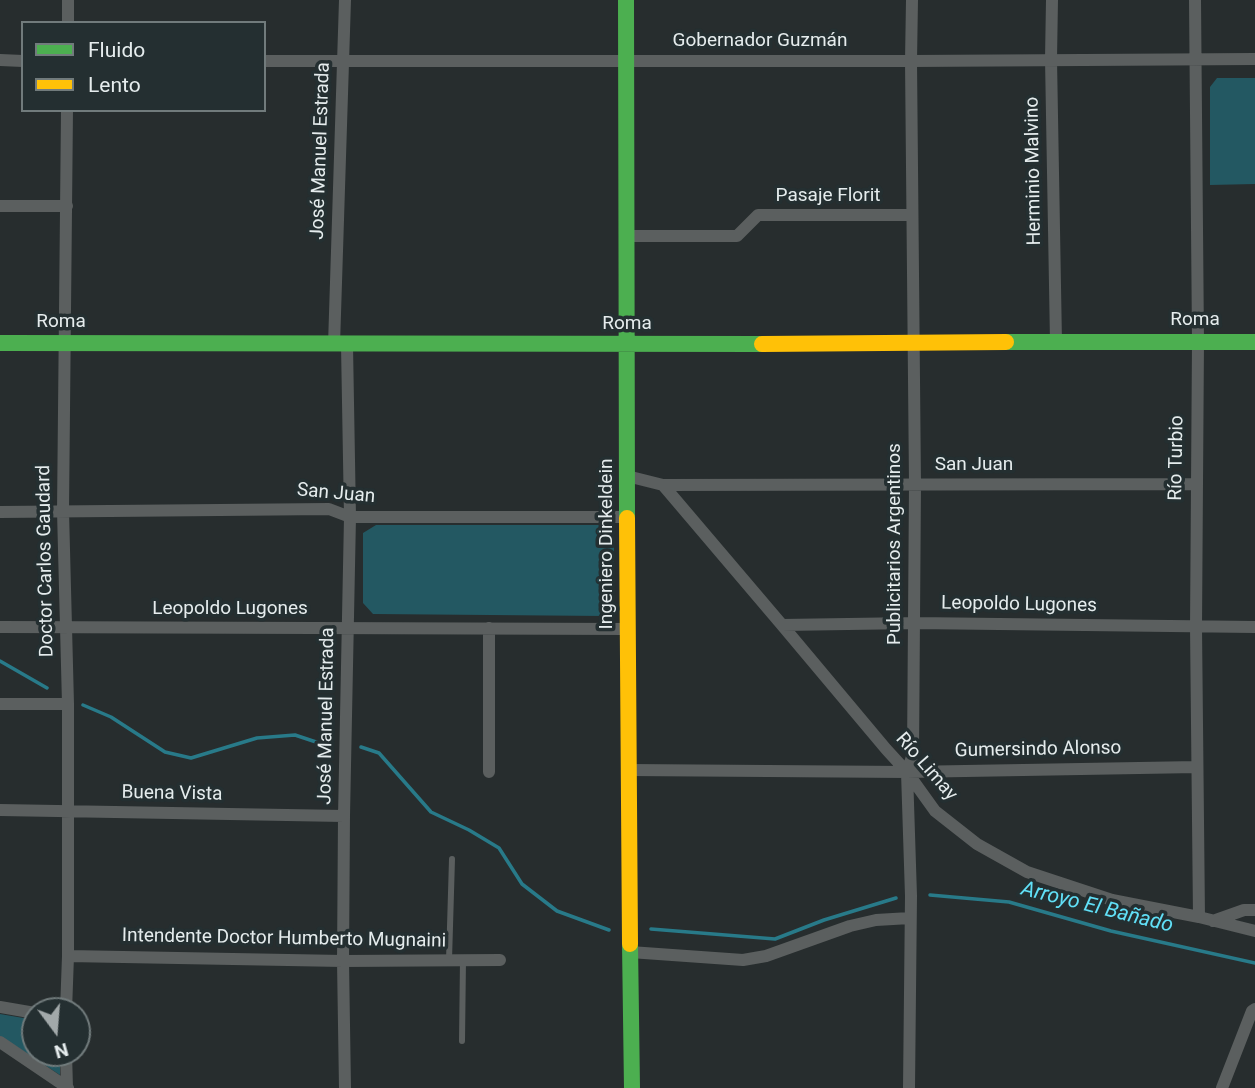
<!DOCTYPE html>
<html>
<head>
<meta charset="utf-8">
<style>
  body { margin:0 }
  #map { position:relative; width:1255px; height:1088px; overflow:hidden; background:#272d2e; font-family:Roboto,sans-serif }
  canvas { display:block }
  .legend { position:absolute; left:21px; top:21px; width:245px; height:91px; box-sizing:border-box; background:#242f31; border:2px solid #717b7c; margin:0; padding:9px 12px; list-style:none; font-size:21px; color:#e5eced }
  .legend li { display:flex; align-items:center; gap:14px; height:35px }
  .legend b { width:35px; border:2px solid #717b7c }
  .north { position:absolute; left:21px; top:997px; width:70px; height:70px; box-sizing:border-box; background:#242f31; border:2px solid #717b7c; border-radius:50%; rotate:164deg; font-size:19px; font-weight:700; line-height:28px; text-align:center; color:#e5eced }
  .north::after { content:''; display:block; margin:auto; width:24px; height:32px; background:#a2a9aa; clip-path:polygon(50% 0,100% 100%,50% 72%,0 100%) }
</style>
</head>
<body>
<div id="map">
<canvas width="1255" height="1088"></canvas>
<ul class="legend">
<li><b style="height:9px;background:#4caf50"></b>Fluido</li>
<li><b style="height:9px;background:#ffc107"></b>Lento</li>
</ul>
<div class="north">N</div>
</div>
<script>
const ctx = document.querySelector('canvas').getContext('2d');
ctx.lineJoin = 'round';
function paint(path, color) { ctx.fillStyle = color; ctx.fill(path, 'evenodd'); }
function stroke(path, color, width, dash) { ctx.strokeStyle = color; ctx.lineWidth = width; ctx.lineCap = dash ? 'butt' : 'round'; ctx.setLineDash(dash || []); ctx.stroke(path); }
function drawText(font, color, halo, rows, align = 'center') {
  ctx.font = font + ' Roboto,sans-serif'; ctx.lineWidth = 7; ctx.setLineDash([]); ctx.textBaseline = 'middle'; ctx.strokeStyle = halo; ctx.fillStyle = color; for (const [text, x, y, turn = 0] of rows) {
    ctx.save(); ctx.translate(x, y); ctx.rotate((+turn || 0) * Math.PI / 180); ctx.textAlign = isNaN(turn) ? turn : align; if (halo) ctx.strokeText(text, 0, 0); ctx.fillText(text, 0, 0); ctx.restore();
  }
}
const green = new Path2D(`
  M1217 78H1255V184L1210 185V87Z
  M376 525H610L614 534V608L605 616 373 614 363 603V533Z
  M0 1014 35 1020V1053H60V1075L0 1036Z`);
const stream = new Path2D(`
  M0 661 47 688
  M83 705 111 717 165 752 191 758 257 738 295 735 331 747
  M361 747 379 753 431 812 469 830 499 848 522 884 557 911 609 930
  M930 895 1009 902 1111 931 1255 963
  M651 929 775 939 824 920 896 898`);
const lane = new Path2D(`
  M449 960 452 859
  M462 1041 463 960`);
const street = new Path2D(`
  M1052 0 1051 59 1056 342
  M1195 0 1198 341 1196 627 1199 917
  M68 23V0
  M0 60 23 61
  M264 61H911L1255 59
  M0 206H67
  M627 236H737L758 215H912
  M334 345 345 0
  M627 476 663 485 1196 484
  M663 485 782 625 886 749 907 772 935 811 977 844 1027 872 1112 900 1199 917 1255 931
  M0 512 329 509 350 517H627
  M782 625 914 623 1255 627
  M0 627 628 629
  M489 628V772
  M0 704H68
  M628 770 907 772 1197 767
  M0 810 344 816
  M1213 921 1244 910H1255
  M630 952 743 960 766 956 850 926 876 920 910 918
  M68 956 343 961 500 960
  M0 1007 35 1013
  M66 1011 68 956V704L63 511 67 110
  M0 1042 68 1088
  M66 1053 67 1088
  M345 1088 343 961 344 816 350 517 347 345
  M909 1088 911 896 907 772 913 754 915 485 911 61 912 0
  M1222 1088 1252 1011 1255 1009`);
const fast = new Path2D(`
  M626 0 627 518
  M1006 342H1255
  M0 343 762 344
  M630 944 632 1088`);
const slow = new Path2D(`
  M762 344 1006 342
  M627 518 630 944`);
const streetNames = [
  ["Gobernador Guzmán",760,41],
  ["José Manuel Estrada",321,151,-88],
  ["Herminio Malvino",1034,171,-91],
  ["Pasaje Florit",828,196],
  ["Roma",1195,320],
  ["Roma",61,322],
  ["Roma",627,324],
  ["Río Turbio",1177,458,-89],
  ["San Juan",974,465],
  ["San Juan",336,494,5],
  ["Ingeniero Dinkeldein",607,544,-90],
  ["Publicitarios Argentinos",895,544,-90],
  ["Doctor Carlos Gaudard",46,561,-91],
  ["Leopoldo Lugones",1019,605,1],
  ["Leopoldo Lugones",230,609],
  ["José Manuel Estrada",327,716,-89],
  ["Gumersindo Alonso",1038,750,-1],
  ["Río Limay",926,767,49],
  ["Buena Vista",172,794,1],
  ["Intendente Doctor Humberto Mugnaini",284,939,1]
];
const waterNames = [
  ["Arroyo El Bañado",1097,908,14]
];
paint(green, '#235862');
stroke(stream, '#287a89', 3.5);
stroke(lane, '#5b5f5f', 6);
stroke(street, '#5b5f5f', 12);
stroke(fast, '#4caf50', 16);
stroke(slow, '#ffc107', 16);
drawText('19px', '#e5eced', '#242f31', streetNames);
drawText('italic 21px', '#61e0f7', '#242f31', waterNames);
</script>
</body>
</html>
